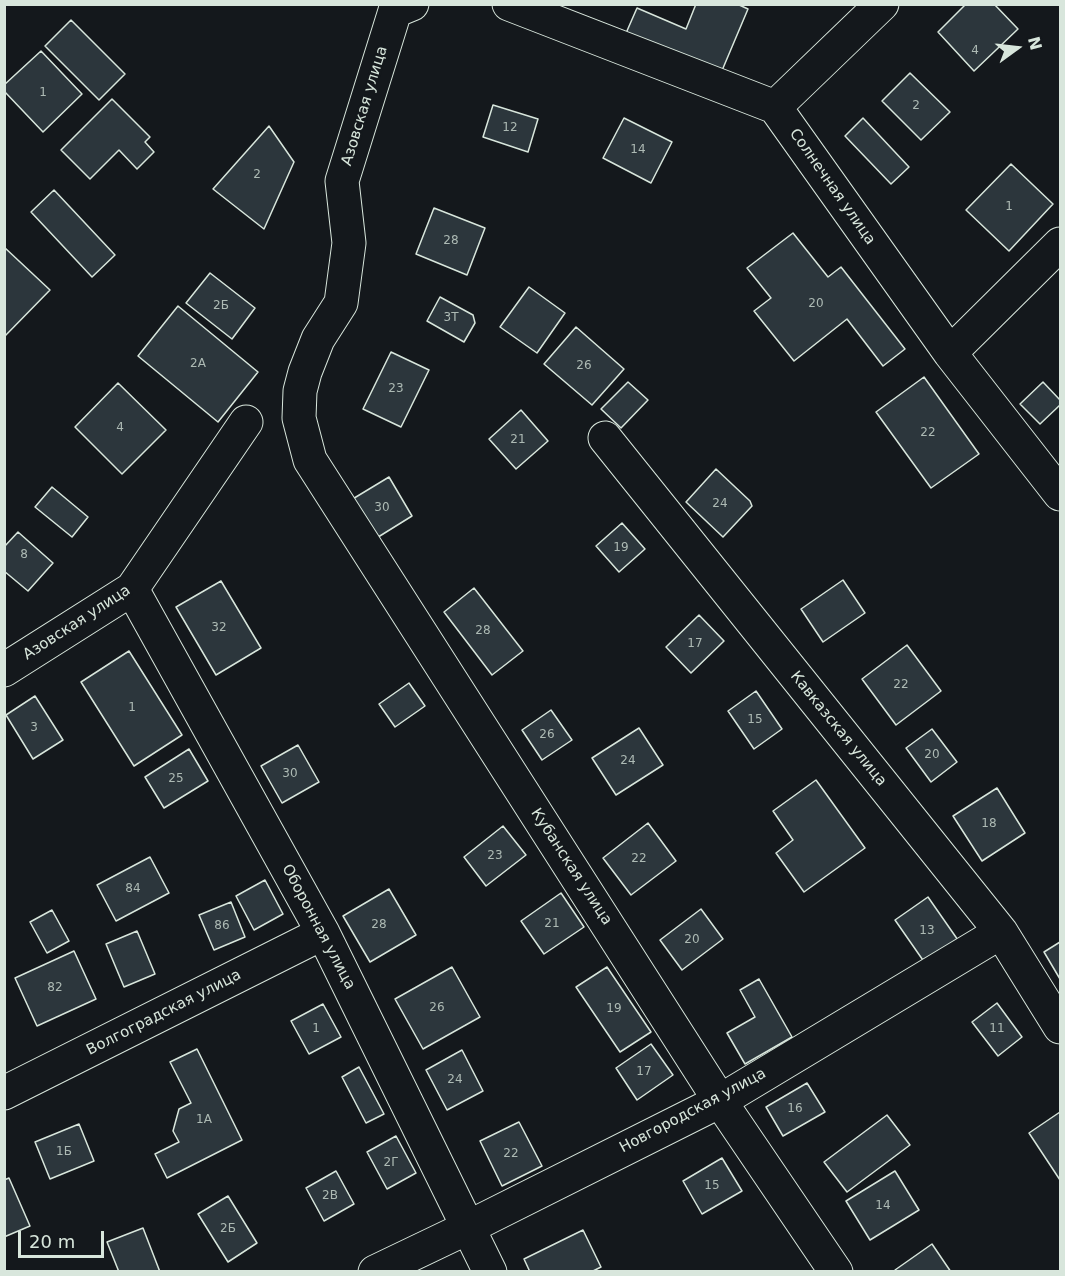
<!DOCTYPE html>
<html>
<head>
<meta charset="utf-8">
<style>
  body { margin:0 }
  #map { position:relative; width:1065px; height:1276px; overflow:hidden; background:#14181c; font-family:"DejaVu Sans",sans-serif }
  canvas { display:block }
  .frame { position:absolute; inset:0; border:6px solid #d8e6dc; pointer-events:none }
  .north { position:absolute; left:987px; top:18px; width:60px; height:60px; -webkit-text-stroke:4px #14181c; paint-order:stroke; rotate:75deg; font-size:16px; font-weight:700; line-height:24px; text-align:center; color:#d8e6dc }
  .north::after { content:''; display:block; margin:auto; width:21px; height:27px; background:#d8e6dc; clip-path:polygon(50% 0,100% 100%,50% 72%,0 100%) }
  .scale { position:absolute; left:18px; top:1231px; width:86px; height:27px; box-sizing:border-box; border:3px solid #d8e6dc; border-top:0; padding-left:8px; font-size:18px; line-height:21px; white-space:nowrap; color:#d8e6dc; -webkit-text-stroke:4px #14181c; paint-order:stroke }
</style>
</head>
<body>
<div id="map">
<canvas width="1065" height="1276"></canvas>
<div class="frame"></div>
<div class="north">N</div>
<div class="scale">20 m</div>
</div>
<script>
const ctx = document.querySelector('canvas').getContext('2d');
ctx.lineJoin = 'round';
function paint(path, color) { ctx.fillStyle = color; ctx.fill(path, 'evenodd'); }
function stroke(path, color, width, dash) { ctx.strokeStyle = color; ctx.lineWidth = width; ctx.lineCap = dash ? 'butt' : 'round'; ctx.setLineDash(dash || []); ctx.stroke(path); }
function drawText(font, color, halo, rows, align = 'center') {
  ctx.font = font + ' "DejaVu Sans",sans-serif'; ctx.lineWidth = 4.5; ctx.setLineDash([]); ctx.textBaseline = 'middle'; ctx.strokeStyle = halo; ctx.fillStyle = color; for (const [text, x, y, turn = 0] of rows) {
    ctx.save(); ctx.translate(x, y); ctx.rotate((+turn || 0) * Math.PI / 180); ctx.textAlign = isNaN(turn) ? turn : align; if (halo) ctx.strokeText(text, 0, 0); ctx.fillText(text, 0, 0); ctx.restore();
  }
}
const building = new Path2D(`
  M696 4H737L748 9 718 80 623 40 637 8 686 29Z
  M966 4H994L1018 29 974 71 938 32Z
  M71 20 125 74 99 100 45 46Z
  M41 51 82 94 43 132 4 91V85Z
  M910 73 950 112 921 140 882 101Z
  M112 99 150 137 145 142 154 152 137 169 119 150 90 179 61 150Z
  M493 105 538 119 528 152 483 137Z
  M624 118 672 142 651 183 603 158Z
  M863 118 909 167 891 184 845 136Z
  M269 126 294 162 264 229 213 189Z
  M1011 164 1053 204 1009 251 966 210Z
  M54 190 115 255 92 277 31 212Z
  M434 208 485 228 467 275 416 254Z
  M793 233 828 277 841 267 905 349 883 366 847 319 794 361 754 311 771 298 747 268Z
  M4 247 50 290 4 337Z
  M210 273 255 308 232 339 186 303Z
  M529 287 565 313 537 353 500 327Z
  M440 297 473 315 475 323 464 342 427 321Z
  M178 306 258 372 218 422 138 356Z
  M576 327 624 369 592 405 544 364Z
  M391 352 429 370 401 427 363 409Z
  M924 377 979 454 931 488 876 412Z
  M628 382 648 400 621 428 601 409Z
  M1043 382 1060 400V405L1040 424 1020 404Z
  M118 383 166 430 122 474 75 427Z
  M521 410 548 441 516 469 489 439Z
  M716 469 750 501 752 506 723 537 686 502Z
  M389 477 412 516 375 539 351 500Z
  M52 487 88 517 72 537 35 507Z
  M622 523 645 549 619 572 596 546Z
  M18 532 53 563 28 591 4 571V547Z
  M843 580 865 613 823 642 801 609Z
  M221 581 261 648 216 675 176 607Z
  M474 588 523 651 492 675 444 612Z
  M699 615 724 641 691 673 666 647Z
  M907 645 941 691 896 725 862 679Z
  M129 651 182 735 134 766 81 682Z
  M409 683 425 706 395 727 379 704Z
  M756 691 782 729 754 749 728 711Z
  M35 696 63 740 33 759 6 715Z
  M551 710 572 740 542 760 522 730Z
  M639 728 663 765 616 795 592 758Z
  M932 729 957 762 931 782 906 748Z
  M298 745 319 782 282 803 261 766Z
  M189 749 208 781 164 808 145 777Z
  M816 780 865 848 804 892 776 853 793 840 773 811Z
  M997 788 1025 833 982 861 953 816Z
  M648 823 676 861 631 895 603 858Z
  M503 826 526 855 486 886 464 857Z
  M150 857 169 893 116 921 97 885Z
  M265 880 283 914 254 930 236 896Z
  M389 889 416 935 370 962 343 916Z
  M561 893 584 927 544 954 521 921Z
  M928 897 960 943 927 966 895 920Z
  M231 902 245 937 214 950 199 915Z
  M701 909 723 939 682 970 660 940Z
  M52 910 69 941 47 953 30 922Z
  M137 931 155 974 124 987 106 944Z
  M1060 942V979L1044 952Z
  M74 951 96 999 37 1026 15 978Z
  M452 967 480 1017 423 1049 395 999Z
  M607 967 651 1032 620 1052 576 987Z
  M759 979 792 1037 745 1064 727 1033 755 1017 740 990Z
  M997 1003 1022 1037 998 1056 972 1022Z
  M323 1004 341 1037 309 1054 291 1021Z
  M651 1044 673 1075 637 1100 616 1068Z
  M197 1049 242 1140 167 1178 155 1154 179 1142 173 1131 179 1109 191 1103 170 1062Z
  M462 1050 483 1091 447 1110 426 1070Z
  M359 1067 384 1114 366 1123 342 1077Z
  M807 1083 825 1112 783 1136 766 1107Z
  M1060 1112V1180L1029 1133Z
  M887 1115 910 1145 847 1192 824 1162Z
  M519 1122 542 1166 502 1186 480 1141Z
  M79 1124 94 1161 50 1179 35 1142Z
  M396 1136 416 1173 387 1189 367 1152Z
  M722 1158 742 1191 702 1214 683 1181Z
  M336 1171 354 1204 324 1221 306 1188Z
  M895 1171 919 1210 870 1240 846 1201Z
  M9 1178 30 1226 4 1237V1180Z
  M228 1196 257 1243 228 1262 198 1214Z
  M143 1228 160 1272H119L107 1242Z
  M583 1230 601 1267 591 1272H530L524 1259Z
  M932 1244 951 1272H896L895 1270Z`);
const minor = new Path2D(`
  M412 4 395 11 342 181 349 243 341 303 318 339 305 372 300 391 299 418 310 460 720 1101 836 1272
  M509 4 775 107 950 353 1060 494
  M775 107 882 4
  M950 353 1060 244
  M605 438 1001 932 1060 1027
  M132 589 323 933 490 1272
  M4 670 132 589 246 422
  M4 1093 323 933
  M375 1272 469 1227 720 1101 1001 932`);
const numberNames = [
  ["4",975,51],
  ["1",43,93],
  ["2",916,106],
  ["12",510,128],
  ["14",638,150],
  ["2",257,175],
  ["1",1009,207],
  ["28",451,241],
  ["20",816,304],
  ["2Б",221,306],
  ["3Т",451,318],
  ["2А",198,364],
  ["26",584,366],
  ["23",396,389],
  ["4",120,428],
  ["22",928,433],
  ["21",518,440],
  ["24",720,504],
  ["30",382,508],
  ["19",621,548],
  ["8",24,555],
  ["32",219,628],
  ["28",483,631],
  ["17",695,644],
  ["22",901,685],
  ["1",132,708],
  ["15",755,720],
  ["3",34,728],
  ["26",547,735],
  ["20",932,755],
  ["24",628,761],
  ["30",290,774],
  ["25",176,779],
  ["18",989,824],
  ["23",495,856],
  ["22",639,859],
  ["84",133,889],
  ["21",552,924],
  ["28",379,925],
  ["86",222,926],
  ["13",927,931],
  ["20",692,940],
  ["82",55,988],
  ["26",437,1008],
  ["19",614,1009],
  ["1",316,1029],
  ["11",997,1029],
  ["17",644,1072],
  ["24",455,1080],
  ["16",795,1109],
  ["1А",204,1120],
  ["1Б",64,1152],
  ["22",511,1154],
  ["2Г",391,1163],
  ["15",712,1186],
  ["2В",330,1196],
  ["14",883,1206],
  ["2Б",228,1229]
];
const streetNames = [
  ["Азовская улица",365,106,-73],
  ["Солнечная улица",832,187,55],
  ["Азовская улица",77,623,-33],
  ["Кавказская улица",838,729,51],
  ["Кубанская улица",571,867,57],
  ["Оборонная улица",318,927,62],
  ["Волгоградская улица",164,1013,-27],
  ["Новгородская улица",693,1111,-28]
];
paint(building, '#2c363c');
stroke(building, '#d8e6dc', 1.5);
stroke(minor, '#d8e6dc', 35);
stroke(minor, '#14181c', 33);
drawText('12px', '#adbab4', null, numberNames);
drawText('15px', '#d8e6dc', '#14181c', streetNames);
</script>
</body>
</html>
